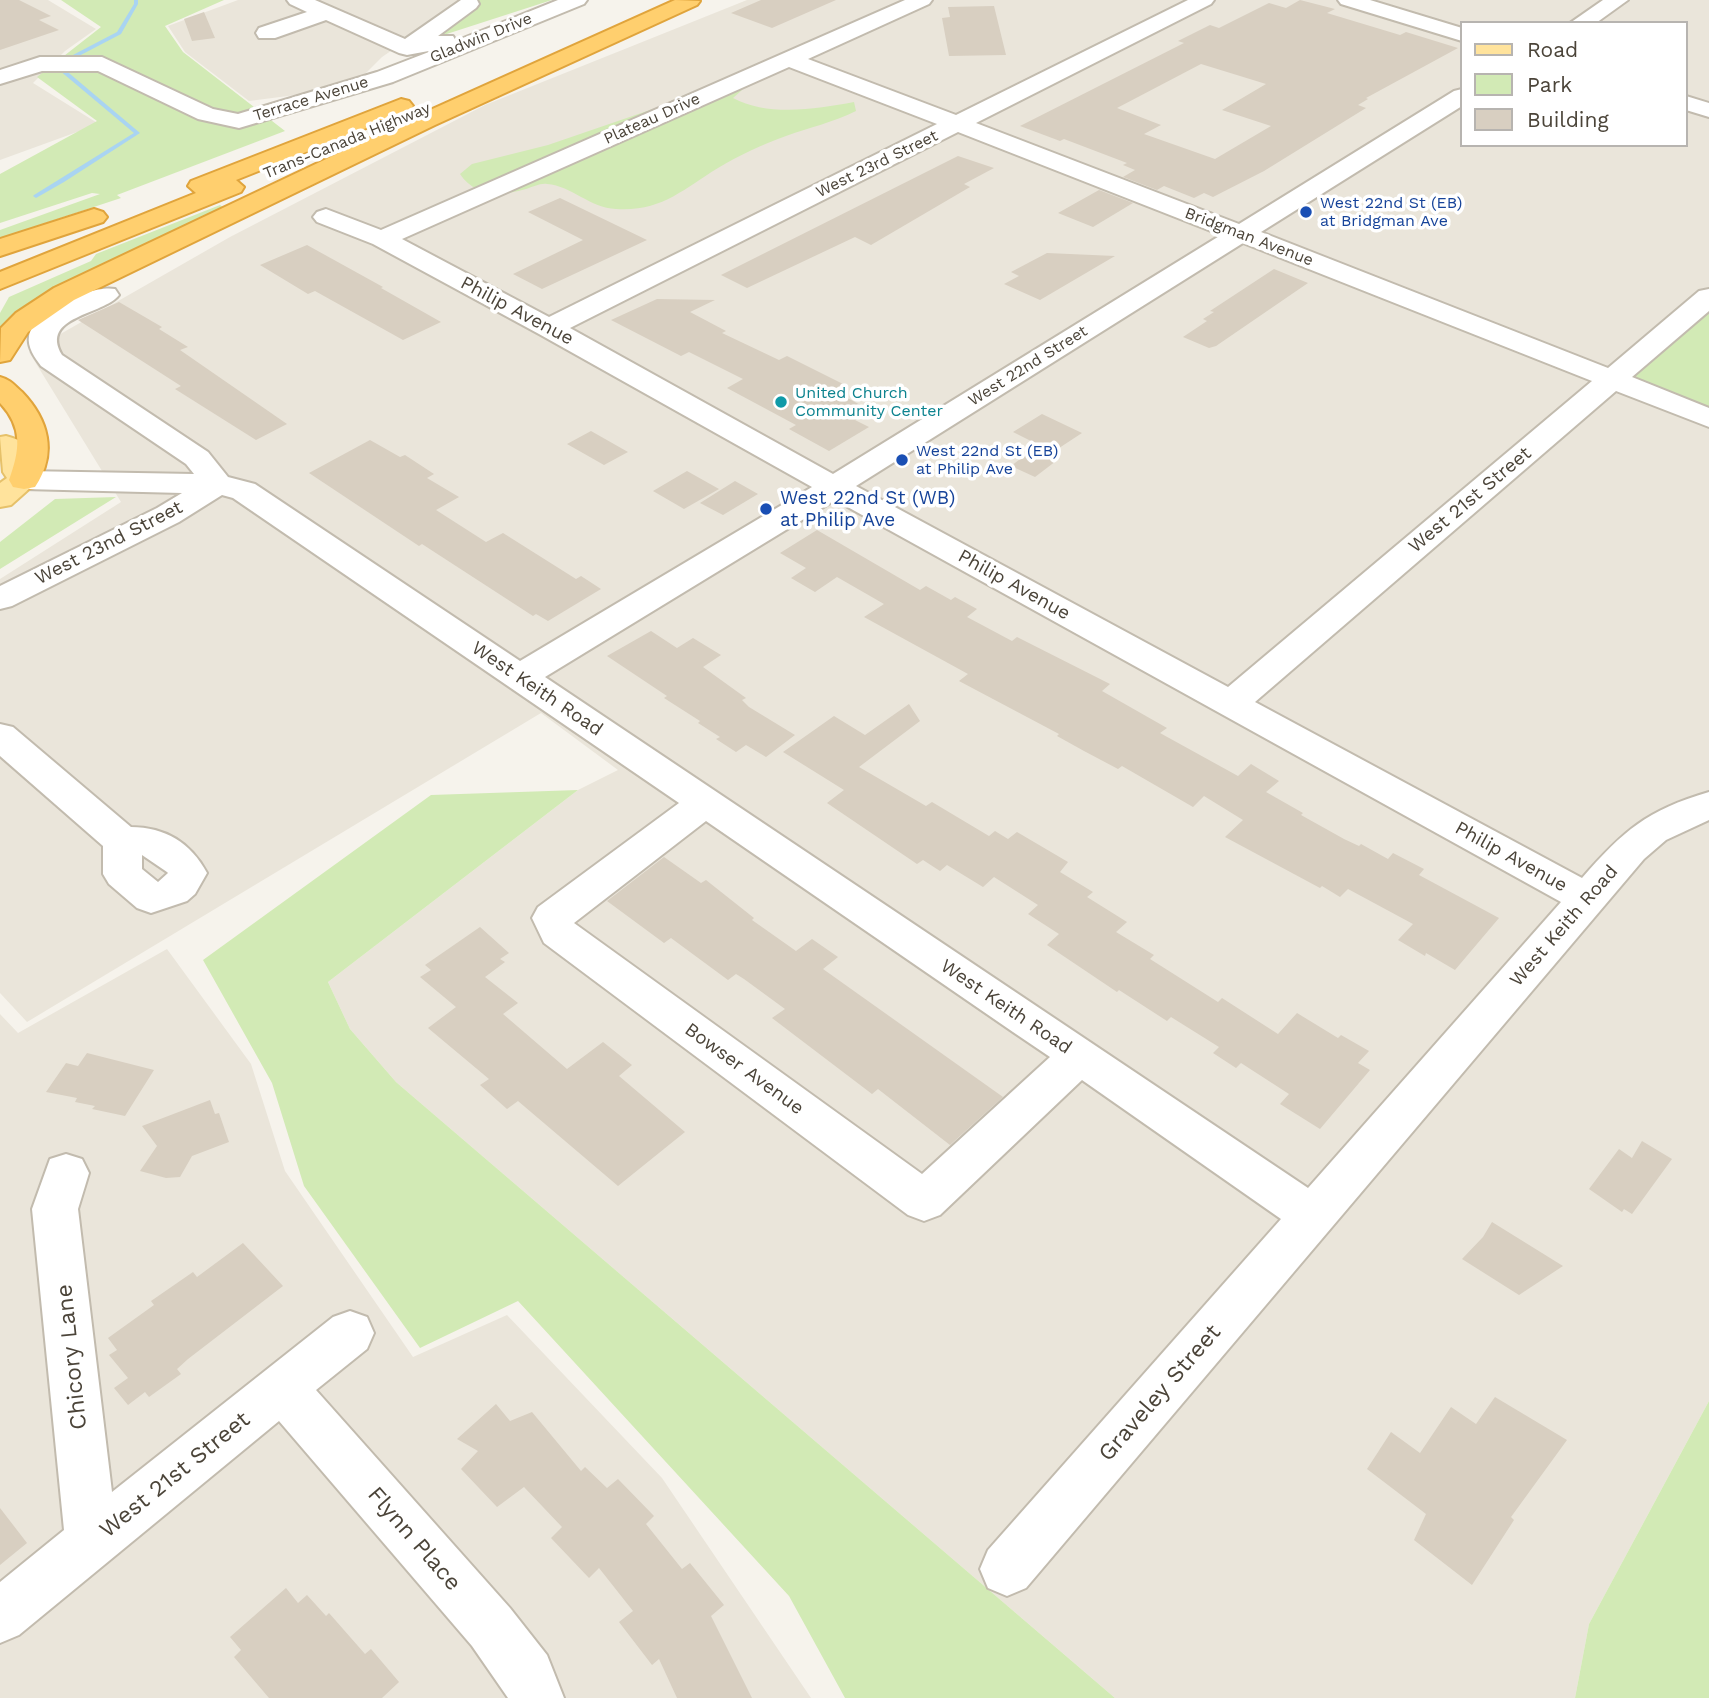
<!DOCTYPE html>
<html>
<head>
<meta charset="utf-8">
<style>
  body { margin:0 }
  #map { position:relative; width:1709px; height:1698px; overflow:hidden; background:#f6f3ec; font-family:"Work Sans",sans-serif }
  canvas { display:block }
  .legend { position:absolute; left:1460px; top:21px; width:228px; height:126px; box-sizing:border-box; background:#fff; border:2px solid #b7b4b0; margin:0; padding:9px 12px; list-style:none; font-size:21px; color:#4b4439 }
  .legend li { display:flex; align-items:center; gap:14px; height:35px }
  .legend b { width:35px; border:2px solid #b7b4b0 }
</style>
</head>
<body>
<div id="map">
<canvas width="1709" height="1698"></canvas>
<ul class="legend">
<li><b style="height:9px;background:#ffe39c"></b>Road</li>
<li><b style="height:19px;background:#d2eab5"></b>Park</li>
<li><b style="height:19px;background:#d8cfc1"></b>Building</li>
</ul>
</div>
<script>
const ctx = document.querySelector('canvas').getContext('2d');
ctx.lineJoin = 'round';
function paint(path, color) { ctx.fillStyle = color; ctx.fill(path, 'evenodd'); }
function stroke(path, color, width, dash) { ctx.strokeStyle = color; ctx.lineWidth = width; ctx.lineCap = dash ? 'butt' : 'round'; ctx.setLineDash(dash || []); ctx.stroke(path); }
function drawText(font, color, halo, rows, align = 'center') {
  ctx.font = font + ' "Work Sans",sans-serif'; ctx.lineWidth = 7; ctx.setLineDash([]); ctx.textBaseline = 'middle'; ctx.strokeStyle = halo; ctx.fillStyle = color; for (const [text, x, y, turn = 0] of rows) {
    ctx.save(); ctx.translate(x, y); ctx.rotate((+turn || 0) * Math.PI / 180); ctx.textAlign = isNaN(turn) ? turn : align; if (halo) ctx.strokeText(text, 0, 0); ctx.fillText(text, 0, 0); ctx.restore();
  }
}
const residential = new Path2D(`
  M0 0H48L96 29 65 51 33 83 99 124 0 160Z
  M238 0H466L382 57 362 77 327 91 249 101 185 52 168 26Z
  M747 0H1709V1401L1589 1624 1575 1698H1115L396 1082 350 1029 328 982 578 790 618 770 541 713 27 1022 0 993V579L121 502 29 352 230 237 485 105ZM1462 23H1686V145H1462Z
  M167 949 251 1064 285 1171 413 1357 507 1315 662 1478 811 1698H0V1014L18 1033Z`);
const green = new Path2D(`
  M61 0H224L165 26 183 52 285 131 117 195 121 198 0 238V230L100 194 92 193 0 223V174L97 121 37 77 101 27Z
  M478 0H552L425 41Z
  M720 86 742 90 733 98C768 117 817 109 854 102L856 111C831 123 811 127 786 136 763 144 738 156 718 168 682 190 661 212 616 209 590 208 572 186 547 184 540 183 533 187 526 189 502 196 475 197 460 174L472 164 548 145Z
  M220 205 227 210 26 309 0 328V313L9 297 91 261 96 254Z
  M1709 310V411L1630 379Z
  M116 497 0 569V542L55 499Z
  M578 790 328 982 350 1029 396 1082 1115 1698H845L789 1596 518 1301 420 1348 304 1186 272 1083 203 960 431 795Z
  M1709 1401V1698H1575L1589 1624Z`);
const stream = new Path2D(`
  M134 0H138V4L121 34 75 58H71V56L117 32 134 4Z
  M59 68H63L140 133 64 182 36 198 33 196 34 195 134 133 59 70Z`);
const building = new Path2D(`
  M0 0H19L51 16 39 20 59 30 0 50Z
  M761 0H836L772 28 731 13Z
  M1300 0 1335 9 1327 13 1400 35 1406 32 1458 48 1366 98 1368 99 1358 105 1366 108 1264 171 1213 197 1204 193 1194 198 1164 186 1157 190 1123 177 1135 170 1123 165 1127 163 1064 139 1060 141 1020 126 1184 43 1178 41 1210 25 1219 28 1269 3 1286 8ZM1201 64 1266 84 1222 110 1271 126 1215 159 1144 134 1161 125 1117 108Z
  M994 6 1006 55 949 56 942 18 950 17 948 7Z
  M204 12 215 38 192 41 184 19Z
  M958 156 994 168 964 184 970 187 871 245 855 237 747 288 721 275Z
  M1099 190 1133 203 1093 227 1058 213Z
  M560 198 647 240 542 289 513 274 583 240 528 212Z
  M307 245 383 287 381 288 441 322 403 340 315 291 308 294 260 265Z
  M1047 253 1115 256 1040 300 1004 284 1019 276 1011 272Z
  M1274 269 1308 283 1216 346 1209 348 1183 337 1207 321 1203 319 1214 312 1210 311Z
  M657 299 715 300 690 312 726 331 722 333 779 360 787 356 843 384 832 390 872 411 855 420 869 427 829 451 789 429 796 425 727 388 743 379 689 352 681 356 611 320Z
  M119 302 162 327 159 329 188 347 180 350 287 424 256 440 175 389 181 386 78 320Z
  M1042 414 1082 433 1053 452 1013 432Z
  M591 431 628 452 604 465 567 444Z
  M370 440 400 457 405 455 434 474 427 478 459 497 436 510 486 542 503 533 576 579 581 576 601 589 548 621 536 614 533 616 422 544 419 546 309 473Z
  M1032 450 1056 461 1035 477 1011 466Z
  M687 471 719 489 684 509 653 491Z
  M735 481 758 494 723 515 700 503Z
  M817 530 920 590 926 586 951 600 955 597 977 609 967 617 1012 641 1017 637 1110 684 1102 691 1167 728 1160 733 1238 776 1251 764 1279 781 1266 792 1303 813 1301 815 1344 839 1359 846 1361 844 1388 859 1393 853 1424 869 1419 875 1499 918 1455 970 1426 953 1425 956 1398 940 1413 924 1348 889 1340 897 1322 886 1320 888 1225 837 1243 820 1204 796 1193 807 1122 766 1118 769 1084 751 1057 736 1059 734 959 681 968 674 864 617 884 604 837 577 815 592 791 578 806 568 780 553Z
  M651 631 677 648 693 638 721 655 703 667 746 698 742 700 749 707 795 735 766 757 746 745 736 752 716 739 720 737 698 723 700 721 664 698 667 696 607 656Z
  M909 704 920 721 859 767 926 806 932 802 989 836 995 831 1008 839 1017 832 1068 862 1060 872 1093 892 1087 897 1127 922 1116 932 1154 955 1150 959 1218 1002 1222 998 1278 1034 1297 1013 1338 1038 1341 1035 1369 1051 1358 1063 1370 1070 1320 1129 1280 1104 1289 1094 1241 1063 1236 1068 1213 1053 1219 1047 1171 1017 1167 1021 1119 990 1117 992 1047 945 1059 934 1028 914 1038 905 994 877 983 887 947 865 940 871 923 860 917 864 827 803 844 790 783 752 834 716 865 735Z
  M664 857 701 883 706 880 754 918 752 920 796 951 812 939 838 957 823 969 1003 1097 950 1145 878 1089 872 1094 772 1018 785 1009 744 979 736 974 728 980 671 938 664 943 607 901Z
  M480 927 509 953 500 959 505 962 485 977 518 1003 503 1014 567 1069 603 1042 632 1065 619 1076 685 1132 618 1186 518 1101 507 1109 480 1085 489 1079 428 1028 456 1007 420 977 431 970 425 965Z
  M87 1053 154 1070 125 1116 92 1109 95 1106 75 1102 77 1098 46 1092 66 1063 78 1066Z
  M210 1100 215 1114 219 1113 229 1142 192 1156 180 1177 166 1178 140 1171 157 1146 142 1126Z
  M1642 1141 1672 1159 1632 1214 1624 1209 1622 1212 1589 1189 1619 1149 1632 1158Z
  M1492 1222 1563 1266 1519 1295 1462 1259 1483 1237Z
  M243 1243 283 1286 188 1359 177 1369 181 1374 149 1397 145 1392 128 1405 114 1388 128 1378 109 1355 117 1350 108 1338 154 1305 151 1301 193 1272 197 1277Z
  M1495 1397 1567 1440 1511 1517 1514 1520 1472 1585 1414 1540 1426 1514 1367 1469 1391 1432 1420 1453 1451 1407 1476 1424Z
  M496 1404 510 1421 532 1412 581 1471 585 1467 607 1488 618 1479 654 1516 646 1524 682 1569 690 1563 724 1605 711 1616 752 1698H677L659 1659 652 1665 619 1622 633 1611 599 1568 589 1578 551 1538 562 1527 524 1487 497 1507 461 1469 478 1451 457 1439Z
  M0 1508 27 1543 0 1565Z
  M286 1588 298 1603 307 1595 326 1616 329 1613 365 1654 371 1649 399 1682 382 1698H269L234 1657 241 1650 230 1637Z`);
const minor = new Path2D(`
  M287 0H315L405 39 461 0H477L479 4 476 8 438 36H453L456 41 558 0H587L584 4 393 82 239 128 198 119 98 71H42L0 84V70L40 57H102L213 109 238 114 377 72 434 50 407 55 399 53 326 20 275 38H259L256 33 259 28 307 12 290 4Z
  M905 0H932L929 4 808 59 956 115 1188 0H1214L1211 4 976 123 1239 224 1454 91 1462 89V106L1261 232 1608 368 1699 291 1709 289V311L1632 377 1709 408V427L1616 391 1255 702 1582 878C1623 831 1647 810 1709 792V820L1666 840 1644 859 1026 1588 1007 1596 988 1588 980 1569 988 1550 1281 1219 1082 1080 940 1215 924 1221 908 1215 544 943 532 918 538 907 679 803 233 498 222 495 179 522 12 606 0 609V586L157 508 182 493 24 489 13 487 9 480 13 473 24 471 194 474 186 464 41 366C35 358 27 347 29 336 34 311 92 284 115 289L119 295C104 315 39 316 62 355L208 452 228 477 255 484 520 661 812 487 539 334 373 244 317 222 313 217 317 212 326 209 381 230ZM789 67 937 124 549 317 402 239ZM958 132 1221 235 833 474 570 328ZM1243 243 1592 381 1228 687 856 486ZM835 500 1561 902 1308 1188 545 677ZM706 821 1013 1032 1050 1057 922 1174 574 923Z
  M1338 0H1370L1462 28V41L1341 4Z
  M1603 0H1628L1596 23H1570Z
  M1686 96 1709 103V117L1686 110Z
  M0 724 13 727 131 827C165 827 191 843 207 873L195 894 187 901 151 913 137 908 109 884 103 874V846L0 756ZM142 855 167 872 168 873 158 882 142 869Z
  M66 1154 82 1159 89 1173 78 1209 112 1492 333 1317 350 1311 367 1317 374 1333 367 1349 316 1390 510 1608 547 1655 564 1698H508L472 1646 279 1421 19 1635 0 1643V1582L64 1530 32 1209 50 1159Z`);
const major = new Path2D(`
  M6 436C41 445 25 458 39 480L11 505 0 507V483L7 478 3 472 0 437Z`);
const highway = new Path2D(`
  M675 0 700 1 697 5 435 125 74 300 28 332 10 360 0 362 1 328 16 313 54 288 419 115Z
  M401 99 409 101 413 106 409 111 236 180 244 187 241 192 0 289V272L196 193 188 186 191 181Z
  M94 209 103 212 107 217 103 222 0 256V239Z
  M0 377C11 380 14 385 22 392 48 419 58 453 35 487L24 489 13 487 9 480C20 450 23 427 0 403Z`);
const markers = [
  [1306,212,7,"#1a4fb4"],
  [781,402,7,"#0f9aa8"],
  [902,460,7,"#1a4fb4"],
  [766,509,7,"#1a4fb4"]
];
const farStreetnames = [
  ["Gladwin Drive",481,38,-22],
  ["Terrace Avenue",311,99,-17],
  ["Plateau Drive",652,119,-24],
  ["Trans-Canada Highway",347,141,-22],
  ["West 23rd Street",877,164,-26],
  ["Bridgman Avenue",1249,237,21],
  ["West 22nd Street",1028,366,-32]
];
const farTransitnames = [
  ["West 22nd St (EB)",1320,203],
  ["at Bridgman Ave",1320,221],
  ["West 22nd St (EB)",916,451],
  ["at Philip Ave",916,469]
];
const farCulturenames = [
  ["United Church",795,393],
  ["Community Center",795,411]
];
const streetNames = [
  ["Philip Avenue",517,311,28],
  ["West 21st Street",1470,500,-40],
  ["West 23nd Street",109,543,-27],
  ["Philip Avenue",1014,585,29],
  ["West Keith Road",537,689,34],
  ["Philip Avenue",1511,857,29],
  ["West Keith Road",1564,926,-49],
  ["West Keith Road",1006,1007,34],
  ["Bowser Avenue",744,1069,36]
];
const transitNames = [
  ["West 22nd St (WB)",780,498],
  ["at Philip Ave",780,520]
];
const nearStreetnames = [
  ["Chicory Lane",72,1357,-96],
  ["Graveley Street",1160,1393,-49],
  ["West 21st Street",175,1475,-39],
  ["Flynn Place",414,1539,49]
];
paint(residential, '#eae5da');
paint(green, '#d2eab5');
paint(stream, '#a9d4f2');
paint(building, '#d8cfc1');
stroke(minor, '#c2bbae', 4);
stroke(major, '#e6c16a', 4);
stroke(highway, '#e0a43c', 4);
paint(minor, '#fff');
paint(major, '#ffe39c');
paint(highway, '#ffcf6e');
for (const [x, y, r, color] of markers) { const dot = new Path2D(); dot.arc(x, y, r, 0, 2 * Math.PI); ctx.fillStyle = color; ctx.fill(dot); stroke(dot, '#fff', 2.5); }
drawText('16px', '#4b4439', '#fff', farStreetnames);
drawText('16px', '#164399', '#fff', farTransitnames, 'left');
drawText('16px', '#0d838f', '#fff', farCulturenames, 'left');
drawText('19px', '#4b4439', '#fff', streetNames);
drawText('19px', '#164399', '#fff', transitNames, 'left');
drawText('23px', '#4b4439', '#fff', nearStreetnames);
</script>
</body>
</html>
